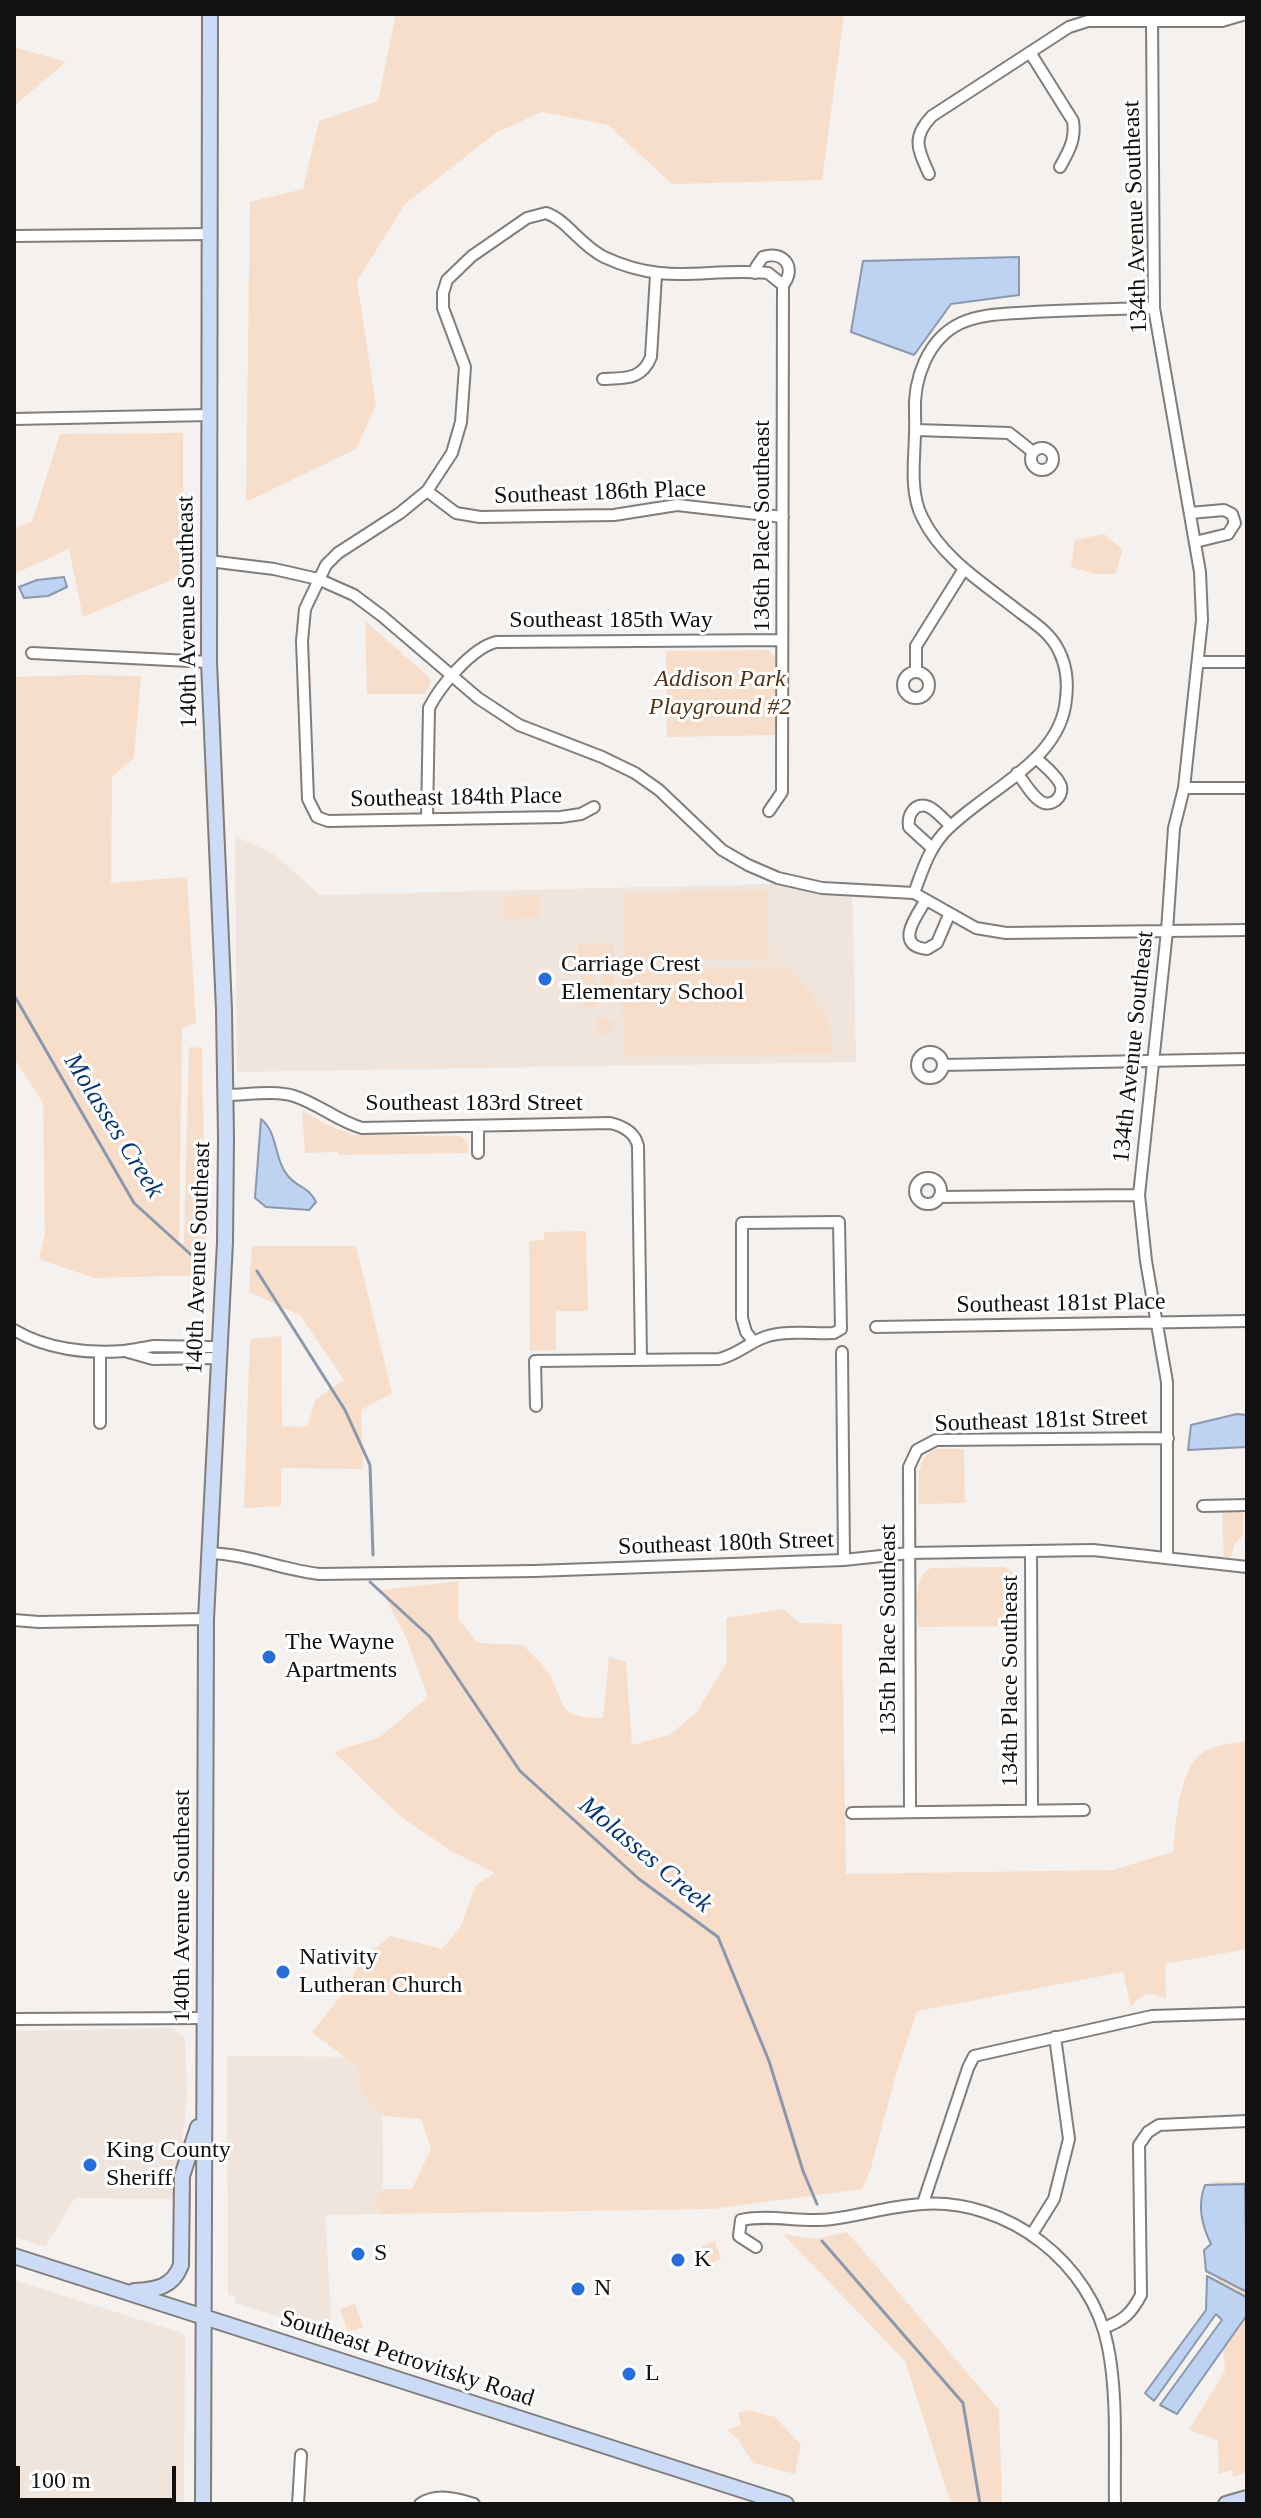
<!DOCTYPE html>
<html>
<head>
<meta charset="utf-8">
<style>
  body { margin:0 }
  #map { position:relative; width:1261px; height:2518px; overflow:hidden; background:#f4f1ee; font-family:Georgia,serif }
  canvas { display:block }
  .frame { position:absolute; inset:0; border:16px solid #121110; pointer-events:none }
  .scale { position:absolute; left:16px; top:2466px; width:160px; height:36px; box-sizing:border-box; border:4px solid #121110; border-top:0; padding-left:10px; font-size:24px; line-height:28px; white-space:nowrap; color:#121110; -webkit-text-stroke:6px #fff; paint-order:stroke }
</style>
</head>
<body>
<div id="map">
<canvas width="1261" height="2518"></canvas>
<div class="frame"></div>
<div class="scale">100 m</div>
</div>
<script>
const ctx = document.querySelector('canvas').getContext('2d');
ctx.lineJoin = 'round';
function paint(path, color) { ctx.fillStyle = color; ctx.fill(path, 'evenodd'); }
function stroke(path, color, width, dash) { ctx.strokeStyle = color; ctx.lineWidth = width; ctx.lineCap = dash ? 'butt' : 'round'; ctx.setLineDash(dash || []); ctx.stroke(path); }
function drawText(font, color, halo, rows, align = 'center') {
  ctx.font = font + ' Georgia,serif'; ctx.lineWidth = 6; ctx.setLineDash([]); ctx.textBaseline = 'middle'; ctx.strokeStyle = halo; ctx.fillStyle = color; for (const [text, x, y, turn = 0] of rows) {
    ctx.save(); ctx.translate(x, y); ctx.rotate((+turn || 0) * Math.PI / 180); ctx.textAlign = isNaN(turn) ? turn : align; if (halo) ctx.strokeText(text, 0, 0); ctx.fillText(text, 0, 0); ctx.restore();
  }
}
const built = new Path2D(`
  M235 836 274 854 320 895 852 882 856 1062 237 1072Z
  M172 2028 185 2038 187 2098 176 2199 75 2198 45 2247 14 2237V2031Z
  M227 2056 382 2057 383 2214 325 2215 332 2332 235 2303V2297L228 2294Z
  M14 2280 182 2333 185 2337 184 2504H14Z`);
const green = new Path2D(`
  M396 14H844L822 180 672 184 608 125 542 112 497 132 405 204 357 281 376 405 356 449 246 502 250 202 303 189 319 121 378 101Z
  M14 47 66 62 14 106Z
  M183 433V575L83 617 69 549 14 574V528L32 522 60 434Z
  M1104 534 1123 550 1115 574H1096L1071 567 1075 540Z
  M365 621 429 677 431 682 425 694H367Z
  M769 650 775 658V735L667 737 666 651Z
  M81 675 141 676 134 758 112 777 111 883 187 877 196 1023 182 1028 179 1243H184L189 1047 202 1048 206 1275 94 1278 39 1259 45 1234 43 1103 14 1058V677Z
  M767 890 769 959 625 962 623 894Z
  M539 896 540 918 504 919 503 897Z
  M614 943V965L578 966V944Z
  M787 967 807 989 828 1020 834 1054 624 1057 621 969Z
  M602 974H614L615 994 602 995V979H600Z
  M594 975V982H597L598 1007 583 1010 582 975Z
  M608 1018V1022H614L615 1030 609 1031V1034L597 1035 596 1019Z
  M302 1110 327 1125 354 1135 460 1136 467 1142 469 1153 339 1155 338 1152 305 1153Z
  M586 1231 588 1311H556V1350L530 1351 529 1241 544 1240V1232Z
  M252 1246H356L392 1393 361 1410 363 1469 281 1468V1506L244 1508 250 1339 281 1336 282 1426 307 1427 316 1399 344 1380 300 1315 249 1292Z
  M936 1449H964L965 1503 919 1504C919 1483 914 1459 936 1449Z
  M1237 1510 1243 1514V1535L1234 1545 1231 1557H1224L1222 1512Z
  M1004 1567 1014 1573 1017 1579 1018 1626 918 1627C918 1607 911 1578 931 1568Z
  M459 1581 458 1619 478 1643 523 1645C531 1654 543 1664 549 1674 567 1707 557 1718 603 1718L609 1657 626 1662 632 1745 669 1735 697 1712 727 1662 726 1618 783 1609 800 1623 842 1624 846 1874 1113 1870 1173 1852C1177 1824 1177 1761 1210 1749 1221 1744 1235 1743 1247 1741V1949L1165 1964 1166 1999C1151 1991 1140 1993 1131 2007L1123 1972 917 2011 895 2078 870 2171 862 2189 712 2209 381 2214 376 2204 384 2189H412L431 2149 421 2119 385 2116 362 2095 359 2068 312 2032 346 1990 362 1958 391 1936 442 1949 460 1928 476 1885 495 1873 451 1851 400 1816 334 1752 380 1737 428 1697 406 1637 381 1590Z
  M1247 2181V2472L1233 2477 1232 2470 1219 2474 1218 2440 1189 2430 1225 2371 1209 2182Z
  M847 2232 999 2410 1002 2504H951L905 2361 783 2234 816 2239Z
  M715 2241 721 2259 707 2264 701 2246Z
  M355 2304 363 2327 348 2332 340 2309Z
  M749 2410 775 2417 801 2445 795 2474 753 2463 738 2439 727 2430 741 2425 738 2413Z`);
const water = new Path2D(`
  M1019 257V295L951 304 914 355 851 332 863 261Z
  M64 577 67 587 48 596 24 598 19 587 37 580Z
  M261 1119C278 1132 274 1160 288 1176 298 1188 308 1186 316 1202L309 1210 266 1207 255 1198Z
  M1237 1414 1247 1415V1447L1188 1450 1191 1425Z
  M1245 2184 1247 2292 1206 2271 1204 2250 1211 2244C1201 2224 1197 2205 1205 2185Z
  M1207 2276 1246 2297 1247 2315 1177 2414 1160 2405 1222 2320 1216 2314 1154 2401 1145 2393 1206 2310Z`);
const stream = new Path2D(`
  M14 995 134 1203 199 1262
  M257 1271 345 1410 370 1465 373 1555
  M370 1582 430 1637 520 1771 639 1879 718 1937 769 2061 803 2171 817 2204
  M822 2241 963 2403 980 2504`);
const street = new Path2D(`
  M1152 14 1154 308 1200 572 1202 620 1184 788 1174 828 1167 931 1139 1195 1146 1261 1167 1382V1556
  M1031 54 1073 121C1076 139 1069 151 1060 167
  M929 174C918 149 911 138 932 116L1069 27 1088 21H1222L1246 14
  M14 236 211 234
  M755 273 756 267 763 257C784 250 797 268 783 285
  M603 379C625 378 642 380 651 357L656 275
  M14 419 209 415
  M916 430 1009 433 1033 452
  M1031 459a11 11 0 1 1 22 0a11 11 0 1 1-22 0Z
  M427 491 456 513 480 517 614 515 677 505 783 517
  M1190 513 1224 510 1232 514 1235 523 1228 534 1195 542
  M209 561 274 569 318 579 354 595 382 616 478 698 519 725 602 757 635 773 659 790 722 850 748 865 778 878 822 888 914 893 976 928 1006 933 1247 930
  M32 653 209 662
  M1199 662H1247
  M903 685a13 13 0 1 1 26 0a13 13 0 1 1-26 0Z
  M916 672V646L964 569
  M1017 773C1024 781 1033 799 1044 803 1056 806 1066 792 1059 782 1054 773 1043 765 1036 758
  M1184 788H1247
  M594 807 581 814 561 817 328 821 317 817 308 799 302 641 305 609 326 565 338 553 400 513 427 491 452 453 461 422 465 367 443 308V293L447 280 472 256 527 218 546 213C567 220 580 245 604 257 668 287 705 267 768 273L783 285 782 792 769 811
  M427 818 429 708C440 686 472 648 496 642L782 640
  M932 848 909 827C907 815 915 801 929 807 937 811 945 821 951 826
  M914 893C922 872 928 851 943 834 982 791 1061 763 1066 699 1068 683 1066 665 1059 651 1051 634 1036 624 1021 613 986 585 942 559 922 517 907 487 917 447 915 415 913 380 927 339 961 323 983 313 1009 314 1033 312 1073 310 1114 309 1154 308
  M926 900C917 915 893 946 927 949L937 943 949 915
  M917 1065a13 13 0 1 1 26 0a13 13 0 1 1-26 0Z
  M943 1065 1247 1059
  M226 1095C247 1095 274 1090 294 1096 319 1104 337 1121 362 1128L610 1123C623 1126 635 1132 638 1146L641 1360
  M478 1126V1153
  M915 1191a13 13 0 1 1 26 0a13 13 0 1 1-26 0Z
  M939 1197 1139 1195
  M876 1327 1247 1321
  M14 1330C46 1349 87 1354 124 1351 134 1350 145 1347 155 1346 176 1346 197 1347 218 1347
  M100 1352V1423
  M128 1352 153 1359 218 1358
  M842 1352 844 1560
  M536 1406 535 1361 719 1359C737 1355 748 1343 765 1337 785 1330 813 1334 834 1333L841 1329 839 1222 742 1223V1318L746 1332 754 1342
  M1203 1506 1247 1505
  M1031 1551 1032 1811
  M208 1553C248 1554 279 1569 319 1574L534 1571 844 1560 909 1553 1093 1550 1247 1567
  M14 1620 39 1622 206 1619
  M910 1812 909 1467 917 1450 936 1440 1168 1438
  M852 1813 1084 1810
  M14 2019 204 2018
  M923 2203 968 2068 974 2056 1152 2016 1247 2013
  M1032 2234 1054 2199 1069 2139 1055 2037
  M756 2247 739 2236 741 2220C771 2214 802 2223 832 2219 862 2215 891 2206 922 2204 1007 2198 1092 2263 1108 2347 1118 2397 1114 2453 1115 2504
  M1103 2328C1123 2321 1131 2314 1141 2295L1139 2145 1148 2132 1159 2125 1247 2121
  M298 2504 301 2455
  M420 2504C436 2493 456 2498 474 2504`);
const secondary = new Path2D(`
  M14 2256 786 2504
  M134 2291C156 2290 173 2287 181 2265L182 2176 198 2127
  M203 2504 206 1619 225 1242 226 1137 224 1010 209 662 210 14
  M1226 2504 1247 2498`);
const markers = [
  [545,979,8,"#286eda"],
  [269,1657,8,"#286eda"],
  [283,1972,8,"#286eda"],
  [90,2165,8,"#286eda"],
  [358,2254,8,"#286eda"],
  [678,2260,8,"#286eda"],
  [578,2289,8,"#286eda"],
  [629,2374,8,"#286eda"]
];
const streetNames = [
  ["134th Avenue Southeast",1136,217,-92],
  ["Southeast 186th Place",600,493,-2],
  ["136th Place Southeast",763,526,-90],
  ["140th Avenue Southeast",188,612,-91],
  ["Southeast 185th Way",611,621],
  ["Southeast 184th Place",456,798,-1],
  ["134th Avenue Southeast",1134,1047,-84],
  ["Southeast 183rd Street",474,1104],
  ["140th Avenue Southeast",199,1258,-88],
  ["Southeast 181st Place",1061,1304,-1],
  ["Southeast 181st Street",1041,1421,-2],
  ["Southeast 180th Street",726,1544,-2],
  ["135th Place Southeast",889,1630,-90],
  ["134th Place Southeast",1011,1681,-90],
  ["140th Avenue Southeast",183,1906,-90],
  ["Southeast Petrovitsky Road",407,2359,18]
];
const parkNames = [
  ["Addison Park",720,680],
  ["Playground #2",720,708]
];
const poiNames = [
  ["Carriage Crest",561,965],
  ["Elementary School",561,993],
  ["The Wayne",285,1643],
  ["Apartments",285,1671],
  ["Nativity",299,1958],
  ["Lutheran Church",299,1986],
  ["King County",106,2151],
  ["Sheriff",106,2179],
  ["S",374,2254],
  ["K",694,2260],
  ["N",594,2289],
  ["L",645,2374]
];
const waterNames = [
  ["Molasses Creek",113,1126,58],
  ["Molasses Creek",645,1855,40]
];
paint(built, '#efe5dd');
paint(green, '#f6deca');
paint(water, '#bed2f2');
stroke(water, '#8a98ae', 2);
stroke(stream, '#8a98ae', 3);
stroke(street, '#807d7b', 14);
stroke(secondary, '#807d7b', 18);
stroke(street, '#fff', 10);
stroke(secondary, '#ccdcf7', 14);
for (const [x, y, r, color] of markers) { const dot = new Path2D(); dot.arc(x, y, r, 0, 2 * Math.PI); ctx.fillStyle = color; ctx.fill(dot); stroke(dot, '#fff', 3); }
drawText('24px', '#121110', '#fff', streetNames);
drawText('italic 24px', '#533417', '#fff', parkNames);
drawText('24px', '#121110', '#fff', poiNames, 'left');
drawText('italic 26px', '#083678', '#fff', waterNames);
</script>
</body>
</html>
